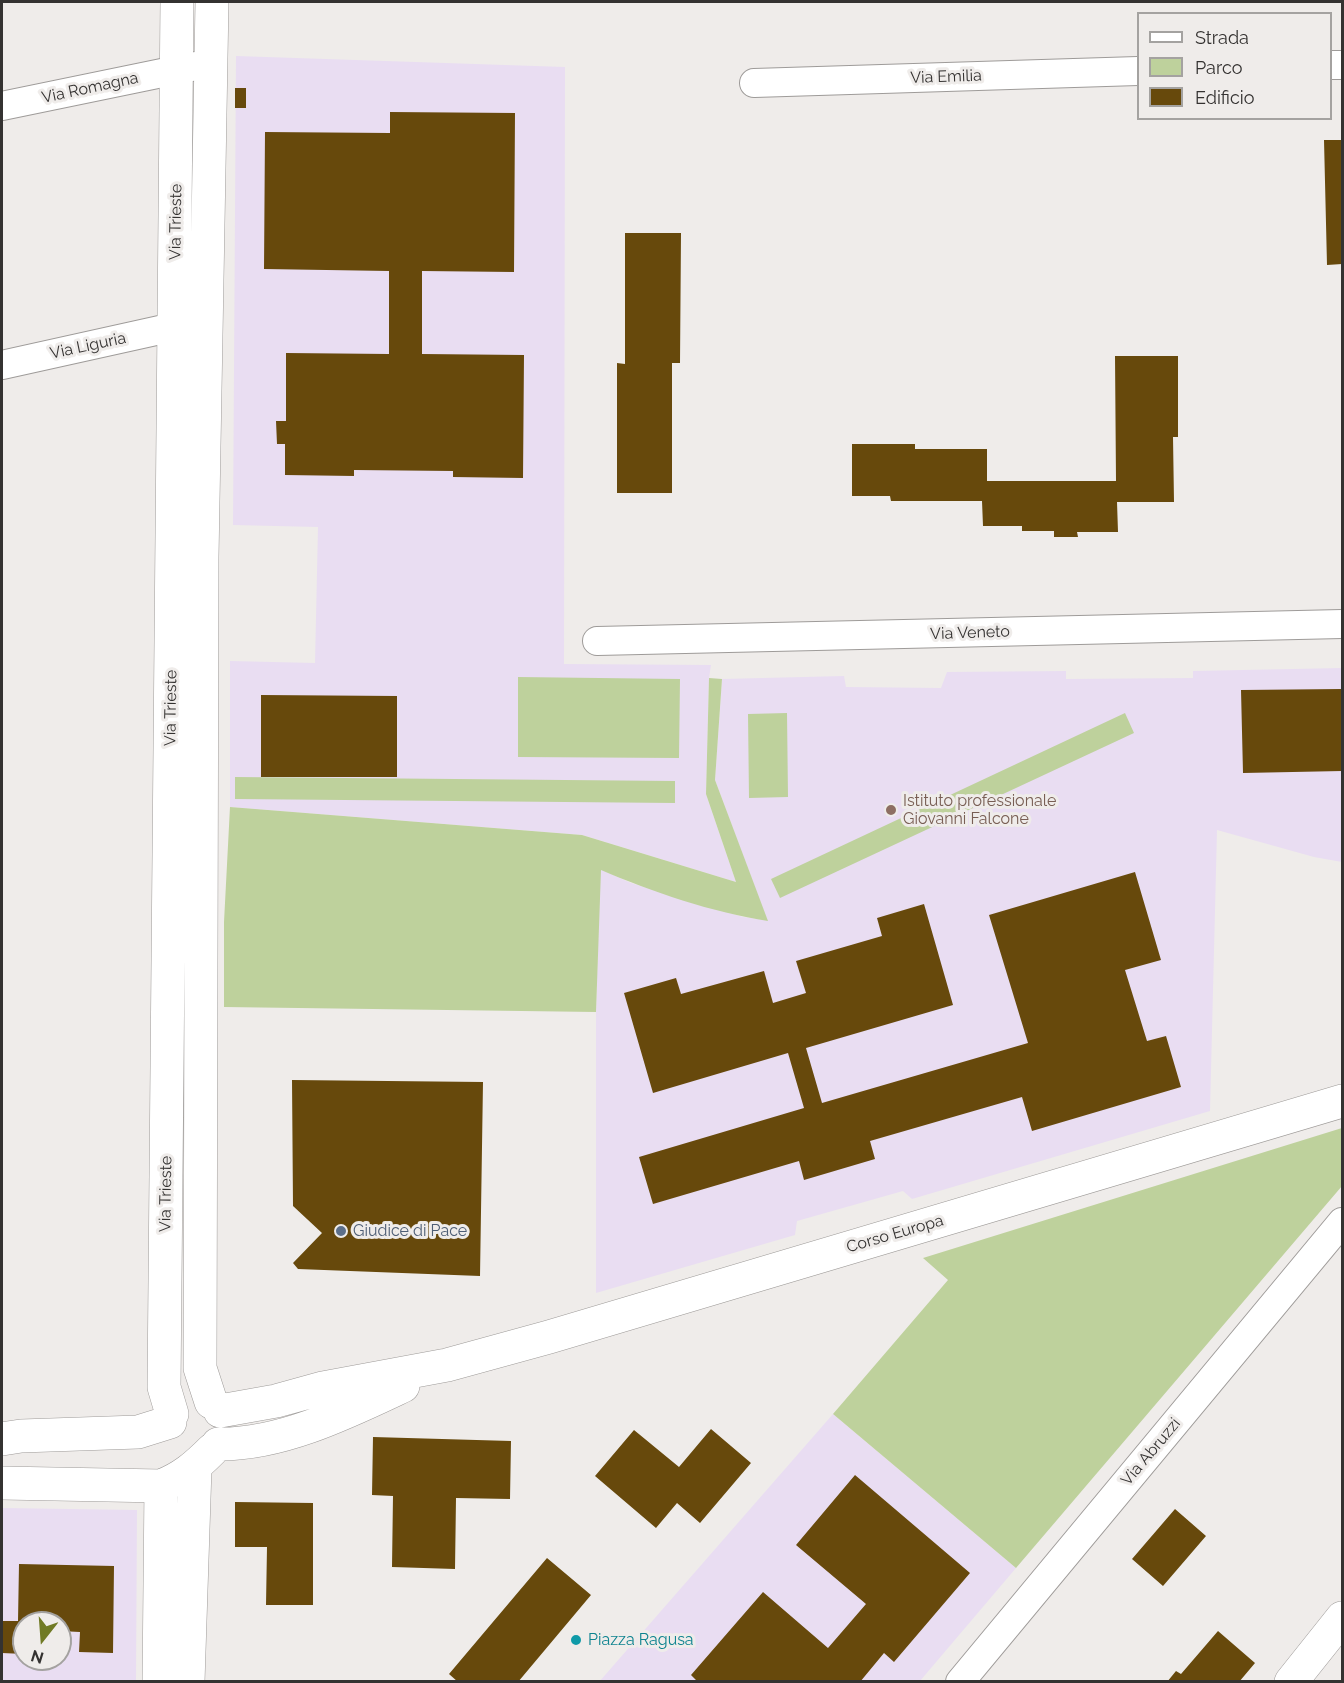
<!DOCTYPE html>
<html>
<head>
<meta charset="utf-8">
<style>
  body { margin:0 }
  #map { position:relative; width:1344px; height:1683px; overflow:hidden; background:#efecea; font-family:Raleway,sans-serif }
  canvas { display:block }
  .frame { position:absolute; inset:0; border:3px solid #343231; pointer-events:none }
  .legend { position:absolute; left:1137px; top:12px; width:195px; height:108px; box-sizing:border-box; background:#efecea; border:2px solid #a4a2a0; margin:0; padding:8px 10px; list-style:none; font-size:18px; color:#343231 }
  .legend li { display:flex; align-items:center; gap:12px; height:30px }
  .legend b { width:30px; border:2px solid #a4a2a0 }
  .north { position:absolute; left:12px; top:1611px; width:60px; height:60px; box-sizing:border-box; background:#efecea; border:2px solid #a4a2a0; border-radius:50%; rotate:197deg; font-size:16px; font-weight:700; line-height:24px; text-align:center; color:#343231 }
  .north::after { content:''; display:block; margin:auto; width:21px; height:27px; background:#707a25; clip-path:polygon(50% 0,100% 100%,50% 72%,0 100%) }
</style>
</head>
<body>
<div id="map">
<canvas width="1344" height="1683"></canvas>
<div class="frame"></div>
<ul class="legend">
<li><b style="height:8px;background:#fff"></b>Strada</li>
<li><b style="height:16px;background:#bed19c"></b>Parco</li>
<li><b style="height:16px;background:#67490c"></b>Edificio</li>
</ul>
<div class="north">N</div>
</div>
<script>
const ctx = document.querySelector('canvas').getContext('2d');
ctx.lineJoin = 'round';
function paint(path, color) { ctx.fillStyle = color; ctx.fill(path, 'evenodd'); }
function stroke(path, color, width, dash) { ctx.strokeStyle = color; ctx.lineWidth = width; ctx.lineCap = dash ? 'butt' : 'round'; ctx.setLineDash(dash || []); ctx.stroke(path); }
function drawText(font, color, halo, rows, align = 'center') {
  ctx.font = font + ' Raleway,sans-serif'; ctx.lineWidth = 6; ctx.setLineDash([]); ctx.textBaseline = 'middle'; ctx.strokeStyle = halo; ctx.fillStyle = color; for (const [text, x, y, turn = 0] of rows) {
    ctx.save(); ctx.translate(x, y); ctx.rotate((+turn || 0) * Math.PI / 180); ctx.textAlign = isNaN(turn) ? turn : align; if (halo) ctx.strokeText(text, 0, 0); ctx.fillText(text, 0, 0); ctx.restore();
  }
}
const education = new Path2D(`
  M236 56 565 67 564 664 711 665 709 678 706 794 736 882 582 835 230 807V661L315 663 318 527 233 525Z
  M1342 668V862L1314 857 1217 830 1210 1111 912 1199 903 1191 797 1221 795 1235 596 1293V1012L600 869 631 883 743 917 767 920 715 780 722 679 844 676 846 687 941 688 947 672 1066 671V679L1193 678V671Z
  M833 1414 1016 1568 920 1681 599 1682Z
  M2 1508 137 1510 136 1681 2 1682ZM24 1623H60V1659H24Z`);
const green = new Path2D(`
  M518 677 680 679 679 758 518 757Z
  M709 678 722 679 715 780 768 921C714 913 650 891 601 870L596 1012 224 1007V922L230 807 582 835 736 882 706 794Z
  M787 713 788 797 749 798 748 714Z
  M1125 713 1134 733 780 898 771 879Z
  M235 777 675 781V803L235 799Z
  M1342 1128V1186L1016 1568 833 1414 948 1280 923 1258Z`);
const building = new Path2D(`
  M235 88H246V108H235Z
  M390 112 515 113 514 272 422 271V354L524 355 523 478 453 477V471L354 470V476L285 475V444H277L276 421H286V353L389 354V271L264 269 265 132 390 133Z
  M1324 140H1342V264L1327 265Z
  M625 233H681L680 363H672V493H617V363L625 364Z
  M1115 356H1178V437H1173L1174 502H1117L1118 532H1077L1078 537H1054V531H1022V526H983L982 501H891L890 496H852V444H915V449H987V481H1116Z
  M1342 689V771L1243 773 1241 690Z
  M261 695 397 696V777H261Z
  M1135 872 1161 960 1125 970 1147 1041 1166 1036 1181 1087 1032 1131 1022 1097 870 1141 875 1159 804 1180 799 1161 653 1204 639 1157 804 1108 788 1053 653 1093 624 993 676 978 681 994 764 971 773 1003 806 993 796 961 882 936 877 918 924 904 953 1005 806 1048 822 1103 1028 1043 989 915Z
  M292 1080 483 1082 480 1276 298 1269 293 1263 322 1233 293 1206Z
  M711 1429 751 1463 700 1523 677 1503 656 1528 595 1476 634 1430 679 1467Z
  M373 1437 511 1441 510 1499 456 1498 455 1569 392 1567 393 1496 372 1495Z
  M855 1475 970 1573 894 1662 884 1653 860 1682H698L691 1675 763 1592 828 1648 866 1604 796 1545Z
  M235 1502 313 1503V1605H266L267 1547H235Z
  M1175 1509 1206 1536 1163 1586 1132 1559Z
  M547 1558 591 1595 518 1682H458L449 1674Z
  M19 1564 114 1566 113 1653 79 1652 80 1632 60 1631V1623H24V1654L2 1653V1621H18Z
  M1218 1631 1255 1663 1239 1682H1167L1176 1671 1181 1674Z`);
const minor = new Path2D(`
  M1330 65H1342
  M754 83 1138 71
  M2 106 196 66
  M2 365 196 322
  M597 641 1342 624
  M960 1682 1342 1222`);
const tertiary = new Path2D(`
  M211 1402 200 1368 202 557 212 2
  M220 1411 276 1401 323 1388 447 1365 549 1337 1342 1101
  M172 1414 164 1387 177 2
  M2 1439 21 1436 138 1432 170 1422
  M218 1444C281 1445 348 1412 403 1386
  M2 1483 161 1486C182 1478 196 1466 212 1450
  M159 1682 161 1486
  M188 1682 195 1468
  M1291 1682 1342 1618`);
const markers = [
  [891,810,6,"#8d6e63"],
  [341,1231,6,"#5c6f8a"],
  [576,1640,6,"#0f9aa8"]
];
const streetNames = [
  ["Via Emilia",946,77,-2],
  ["Via Romagna",90,88,-12],
  ["Via Trieste",176,222,-89],
  ["Via Liguria",88,346,-12],
  ["Via Veneto",970,633,-2],
  ["Via Trieste",171,708,-89],
  ["Via Trieste",166,1194,-89],
  ["Corso Europa",895,1234,-16],
  ["Via Abruzzi",1151,1452,-50]
];
const educationNames = [
  ["Istituto professionale",903,801],
  ["Giovanni Falcone",903,819]
];
const serviceNames = [
  ["Giudice di Pace",353,1231]
];
const cultureNames = [
  ["Piazza Ragusa",588,1640]
];
paint(education, '#e9ddf2');
paint(green, '#bed19c');
paint(building, '#67490c');
stroke(minor, '#9e9b99', 30);
stroke(tertiary, '#9e9b99', 34);
stroke(minor, '#fff', 28);
stroke(tertiary, '#fff', 33);
for (const [x, y, r, color] of markers) { const dot = new Path2D(); dot.arc(x, y, r, 0, 2 * Math.PI); ctx.fillStyle = color; ctx.fill(dot); stroke(dot, '#efecea', 2); }
drawText('16px', '#343231', '#efecea', streetNames);
drawText('16px', '#785e54', '#efecea', educationNames, 'left');
drawText('16px', '#4e5e75', '#efecea', serviceNames, 'left');
drawText('16px', '#0d838f', '#efecea', cultureNames, 'left');
</script>
</body>
</html>
